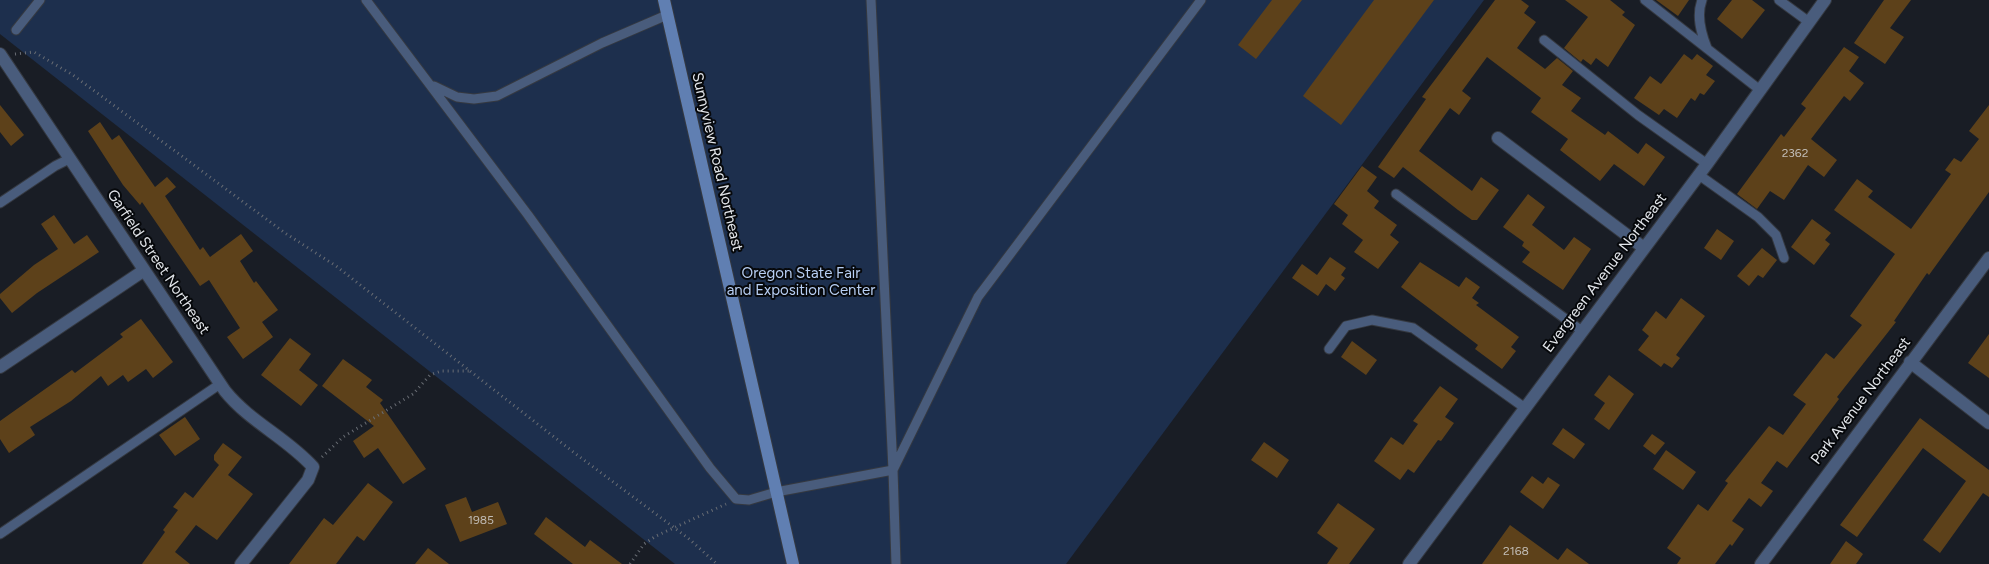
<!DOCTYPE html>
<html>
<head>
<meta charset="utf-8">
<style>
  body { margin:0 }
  canvas { display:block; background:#191d25 }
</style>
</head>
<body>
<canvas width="1989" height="564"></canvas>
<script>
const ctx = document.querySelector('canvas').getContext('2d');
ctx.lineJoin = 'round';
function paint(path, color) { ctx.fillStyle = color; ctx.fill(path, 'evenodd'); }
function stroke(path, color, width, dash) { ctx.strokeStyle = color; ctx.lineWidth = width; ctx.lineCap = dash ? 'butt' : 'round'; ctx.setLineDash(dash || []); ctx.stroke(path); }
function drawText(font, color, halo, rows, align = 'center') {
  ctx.font = font + ' Figtree,sans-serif'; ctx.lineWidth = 4; ctx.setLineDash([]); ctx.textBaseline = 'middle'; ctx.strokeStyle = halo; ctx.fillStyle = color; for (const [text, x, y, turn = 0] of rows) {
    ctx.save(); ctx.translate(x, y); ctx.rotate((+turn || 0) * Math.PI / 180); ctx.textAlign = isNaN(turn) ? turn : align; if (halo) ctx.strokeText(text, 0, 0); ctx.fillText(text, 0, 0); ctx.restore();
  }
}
const green = new Path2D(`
  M0 0H1484L1066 564H675L0 34Z`);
const building = new Path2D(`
  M1272 0H1302L1256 59 1238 45Z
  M1374 0H1434L1341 125 1303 96Z
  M1495 0H1521L1529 6 1524 13 1536 22 1517 48 1545 69 1557 58 1573 71 1562 85 1581 98 1571 111 1605 135 1608 131 1638 154 1646 143 1665 157 1644 186 1614 164 1600 181 1560 150 1568 139 1531 112 1541 98 1487 57 1462 91 1471 98 1459 115 1450 108 1419 151 1472 191 1481 177 1499 190 1477 220H1472L1458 210 1403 167 1394 178 1378 167 1426 99 1422 97Z
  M1565 0H1610L1625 12 1622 15 1635 25 1608 67 1596 58 1591 65 1583 59 1581 62 1564 48 1588 17Z
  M1656 0H1689L1678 16Z
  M1732 0H1752L1765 10 1742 39 1717 19Z
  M1884 0H1911L1890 28 1904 37 1885 64 1854 43Z
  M1844 47 1859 57 1849 71 1864 83 1850 101 1844 96 1811 139 1837 160 1824 177 1808 165 1784 200 1770 191 1757 209 1737 194 1781 134 1784 137 1806 108 1801 104Z
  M1684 54 1692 60 1697 54 1713 66 1706 75 1715 81 1704 95 1700 93 1695 101 1691 98 1677 118 1664 109 1659 115 1634 98 1650 76 1661 84Z
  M0 105 24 135 11 146 0 132Z
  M1989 105V192L1929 275 1927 273 1894 321 1896 322 1837 397 1839 399 1787 468 1777 461 1761 483 1773 491 1761 507 1749 498 1732 521 1744 529 1732 546 1730 544 1715 564H1677L1681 558 1667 548 1698 504 1708 511 1728 483 1725 481 1769 426 1783 435 1806 404 1793 395 1826 353 1834 359 1862 325 1850 316 1895 254 1834 210 1857 179 1873 191 1868 197 1911 229 1951 174 1945 170 1954 158 1961 162 1979 139 1969 131Z
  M100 122 112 140 119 135 155 187 167 177 176 187 165 196 200 250 203 247 210 257 241 234 253 251 240 261 254 283 256 281 278 310 262 322 273 337 243 359 227 337 240 328 209 280 200 286 142 202 140 205 123 185 88 131Z
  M1362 166 1377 177 1367 191 1379 201 1374 208 1397 225 1390 235 1399 242 1378 269 1354 252 1363 240 1342 224 1348 215 1334 204Z
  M1528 194 1545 207 1532 225 1564 250 1574 237 1591 249 1563 290 1522 262 1530 252 1522 246 1524 242 1503 227Z
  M54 215 74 244 87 235 99 252 37 293 12 313 0 298V294L34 265 58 249 41 224Z
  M1812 219 1831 233 1825 240 1830 244 1814 265 1791 247Z
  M1717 229 1734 241 1721 260 1704 248Z
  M1762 248 1777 260 1763 278 1758 275 1749 286 1737 276Z
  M1330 257 1346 268 1341 275 1345 278 1335 291 1326 284 1318 296 1292 278 1302 264 1317 275Z
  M1420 262 1459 287 1466 277 1480 287 1472 298 1479 303 1476 305 1519 337 1511 347 1516 351 1502 369 1475 349 1478 345 1401 287Z
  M1681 298 1705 316 1676 355 1680 358 1672 368 1664 363 1661 367 1638 350 1649 336 1642 330 1656 311 1666 319Z
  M141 319 173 362 153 378 146 369 128 382 123 375 108 386 101 376 71 401 30 427 35 435 9 453 0 439V421L72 370 75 373 123 337 120 334Z
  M1989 334V378L1968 363Z
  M290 338 311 354 299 370 318 385 301 406 261 375Z
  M1352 341 1377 360 1366 375 1341 357Z
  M343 359 372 380 366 387 383 400 380 403 426 469 403 484 378 448 364 458 353 441 374 426 322 386Z
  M1609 375 1634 394 1609 430 1594 419 1605 403 1594 395Z
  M1440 386 1458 399 1445 417 1454 423 1441 441 1438 440 1414 473 1408 469 1400 480 1374 461 1391 437 1403 445 1418 424 1413 421Z
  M185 417 200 439 175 456 159 435Z
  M1920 418 1989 470V497L1983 493 1940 553 1923 540 1966 481 1923 448 1857 537 1840 525Z
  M1563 428 1585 444 1574 459 1552 444Z
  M1652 434 1665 443 1655 455 1643 446Z
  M1264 442 1289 460 1277 478 1251 460Z
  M223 443 242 457 228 475 253 494 217 540 196 525 175 552 190 564H142L165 532 163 530 178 510 173 507 185 492 193 498 219 465 214 460V455Z
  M1666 450 1696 472 1683 490 1653 469Z
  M1532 476 1543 484 1548 477 1560 485 1543 509 1520 492Z
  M368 483 393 502 364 541 357 536 336 564H289L324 518 333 525Z
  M466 497 472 512 498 502 507 524 460 542 445 505Z
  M1338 503 1375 529 1349 564H1327L1338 548 1317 533Z
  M546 517 585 547 590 540 622 564H573L534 534Z
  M1510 525 1558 560 1567 548 1589 564H1482Z
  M1846 541 1863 554 1856 564H1830Z
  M428 548 449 564H415Z`);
const path = new Path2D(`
  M15 54 34 52 73 75 285 233 336 266 572 451 688 538 717 564
  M322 457 343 437 413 394 430 375 441 371H469
  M630 564 644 544 656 536 726 504`);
const service = new Path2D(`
  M366 0 528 215 710 468 736 499 749 500 776 492 893 470 978 297 1201 0
  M871 0 893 470 896 564
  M1645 0 1760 90
  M1702 0C1696 16 1701 33 1707 48
  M1779 0 1809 22
  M16 30 40 0
  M1544 40 1638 115 1707 164
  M434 86 457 97 474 99 497 96 602 43 667 15
  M1699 175 1758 217 1776 235 1784 258
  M1396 194 1582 331
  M0 203 55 166 69 159
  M1329 349 1346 326 1372 320 1413 328 1525 408
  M0 534 220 384`);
const minor = new Path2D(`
  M0 54 225 391C250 422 287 438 313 467L308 480 241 564
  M1498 138 1644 248
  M1910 362 1989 423
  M0 367 143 271
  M1409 564 1707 164 1825 0
  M1761 564 1989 258`);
const secondary = new Path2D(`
  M664 0 793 564`);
const numberNames = [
  ["2362",1795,153],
  ["1985",481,520],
  ["2168",1516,551]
];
const streetNames = [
  ["Sunnyview Road Northeast",717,162,77],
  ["Garfield Street Northeast",158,262,56],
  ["Evergreen Avenue Northeast",1605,273,-53],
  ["Park Avenue Northeast",1861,401,-53]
];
const parkNames = [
  ["Oregon State Fair",801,274],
  ["and Exposition Center",801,291]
];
paint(green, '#1d2f4d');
paint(building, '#5d411a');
stroke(service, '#353941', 11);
stroke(minor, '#353941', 14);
stroke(secondary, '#353941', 14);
stroke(path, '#696d74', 3, [1, 4]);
stroke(service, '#495c7c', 9);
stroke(minor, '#495c7c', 12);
stroke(secondary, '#607fb2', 12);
drawText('12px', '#c1bcb6', null, numberNames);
drawText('15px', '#e2e5ea', '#06080b', streetNames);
drawText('15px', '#b7cef3', '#06080b', parkNames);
</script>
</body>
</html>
